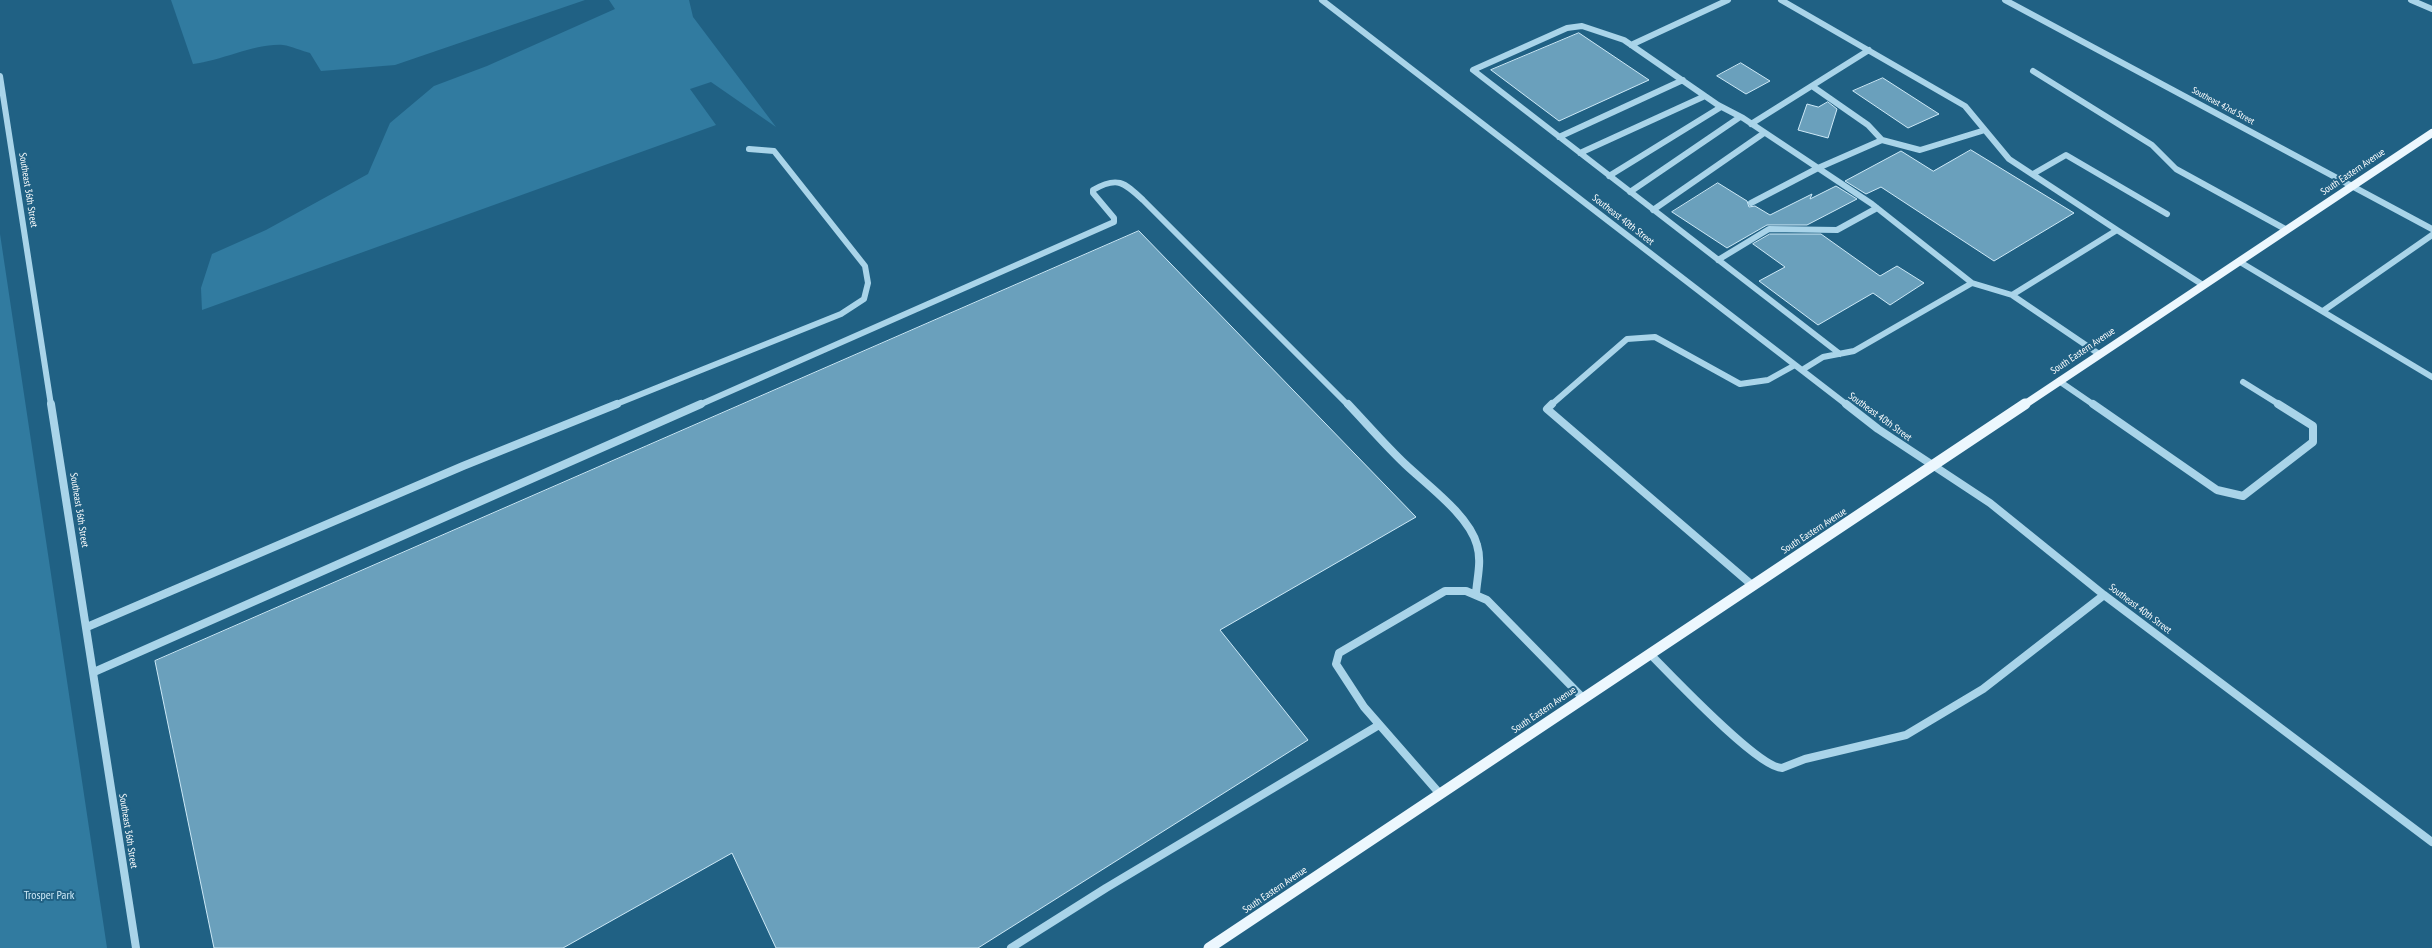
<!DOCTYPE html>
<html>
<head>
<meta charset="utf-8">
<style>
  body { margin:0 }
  canvas { display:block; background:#206184 }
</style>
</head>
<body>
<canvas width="2432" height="948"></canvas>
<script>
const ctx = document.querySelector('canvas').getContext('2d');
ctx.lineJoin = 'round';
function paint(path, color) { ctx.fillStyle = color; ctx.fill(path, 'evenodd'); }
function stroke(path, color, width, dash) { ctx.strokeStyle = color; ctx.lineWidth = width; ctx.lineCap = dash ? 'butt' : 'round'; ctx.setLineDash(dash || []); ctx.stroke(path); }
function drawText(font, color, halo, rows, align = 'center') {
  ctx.font = font + ' "PT Sans Narrow",sans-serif'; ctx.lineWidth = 4; ctx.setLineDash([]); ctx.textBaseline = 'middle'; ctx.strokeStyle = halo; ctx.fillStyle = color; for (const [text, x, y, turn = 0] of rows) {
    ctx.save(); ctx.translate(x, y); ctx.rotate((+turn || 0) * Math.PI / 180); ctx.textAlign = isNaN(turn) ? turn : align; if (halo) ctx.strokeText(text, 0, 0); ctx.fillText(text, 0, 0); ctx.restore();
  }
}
const green = new Path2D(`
  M171 0H585L395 65 321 71 310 53C301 51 292 46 283 45 256 43 221 61 193 64Z
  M609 0H689L693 17 776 127 711 82 690 89 716 125 202 310 201 288 212 254 266 230 368 174 390 123 434 86 487 66 615 9Z
  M0 234 107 948H0Z`);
const building = new Path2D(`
  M1579 33 1649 80 1559 121 1491 70Z
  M1741 63 1770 81 1746 94 1717 76Z
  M1883 78 1939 114 1908 128 1853 91Z
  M1828 102 1837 109 1828 138 1798 130 1807 104 1818 107Z
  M1971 150 2074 213 1994 261 1881 187 1866 194 1845 181 1901 151 1933 171Z
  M1718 183 1747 201 1749 207 1755 206 1770 215 1812 194 1810 199 1836 186 1857 199 1807 225H1767L1727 248 1672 212Z
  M1139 231 1416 517 1220 630 1308 740 978 948H776L732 853 563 948H214L155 661Z
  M1770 234H1821L1880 276 1897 266 1924 283 1890 305 1873 293 1818 325 1759 281 1785 267 1753 244Z`);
const minorFar1 = new Path2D(`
  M1322 0 1847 405
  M1781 0 1965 106 2009 159 2117 230
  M2005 0 2432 229
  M2411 0 2432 9
  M1631 45 1728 0
  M2033 71 2152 145 2176 169 2287 230
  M0 76 51 405
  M1812 86 1868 125 1882 140 1920 150 1985 130
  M1751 124 1869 50
  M1559 137 1683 80
  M1580 153 1705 96
  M2033 174 2066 155 2167 214
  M1609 176 1721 107
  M1630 192 1740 117
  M1751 203 1818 168 1882 140
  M1653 210 1764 133
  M1718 260 1769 229 1837 230 1877 208
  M2240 262 2432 377
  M2323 311 2432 235
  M1840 354 1473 70 1567 28 1582 26 1624 40 1718 105 1743 118 1872 204 1972 283
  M2099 354 2012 295 2117 230 2203 285
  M1802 370 1823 357 1854 351 1972 283 2012 295
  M2059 381 2094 405
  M2243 382 2280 405
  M614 405 841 314 864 299 868 283 865 266 774 151 749 149
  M699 405 1114 222V218L1093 193V190C1117 176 1124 182 1143 200L1348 405
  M1551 405 1627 339 1655 337 1740 384 1768 380 1795 365`);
const minor = new Path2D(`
  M51 404 136 948
  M1348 404C1367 424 1385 445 1405 464 1427 485 1469 515 1477 545 1482 561 1477 578 1476 594
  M1552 404 1547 409 1752 585
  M1846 404 1878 429 1990 503 2104 595 2432 842
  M2093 404 2217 490 2243 496 2313 442V426L2278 404
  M87 627 463 466 617 404
  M1650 654C1671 675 1758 768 1782 768L1805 759 1906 735 1983 689 2104 595
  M94 672 701 404
  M1440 794 1364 707 1336 664 1339 653 1445 591H1466L1487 600 1583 698
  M1011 948 1106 888 1379 725`);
const majorFar1 = new Path2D(`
  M2024 405 2432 133`);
const major = new Path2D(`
  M1209 948 2025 404`);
const farStreetnames = [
  ["Southeast 42nd Street",2223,106,28]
];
const streetNames = [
  ["South Eastern Avenue",2353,172,-34],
  ["Southeast 36th Street",28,190,81],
  ["Southeast 40th Street",1623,220,38],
  ["South Eastern Avenue",2083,351,-34],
  ["Southeast 40th Street",1880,417,36],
  ["Southeast 36th Street",79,510,81],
  ["South Eastern Avenue",1814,531,-33],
  ["Southeast 40th Street",2140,609,37],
  ["South Eastern Avenue",1544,710,-34],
  ["Southeast 36th Street",128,831,81],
  ["South Eastern Avenue",1275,890,-34]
];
const nearParknames = [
  ["Trosper Park",49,896]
];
paint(green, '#317ba0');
paint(building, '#6aa0bc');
stroke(building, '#cde9f7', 1);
stroke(minorFar1, '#a9d4e9', 6);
stroke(minor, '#a9d4e9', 8);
stroke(majorFar1, '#ecf7fe', 8);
stroke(major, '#ecf7fe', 11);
drawText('9px', '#fff', '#206184', farStreetnames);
drawText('10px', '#fff', '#206184', streetNames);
drawText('12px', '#cde9f7', '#206184', nearParknames);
</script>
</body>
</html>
